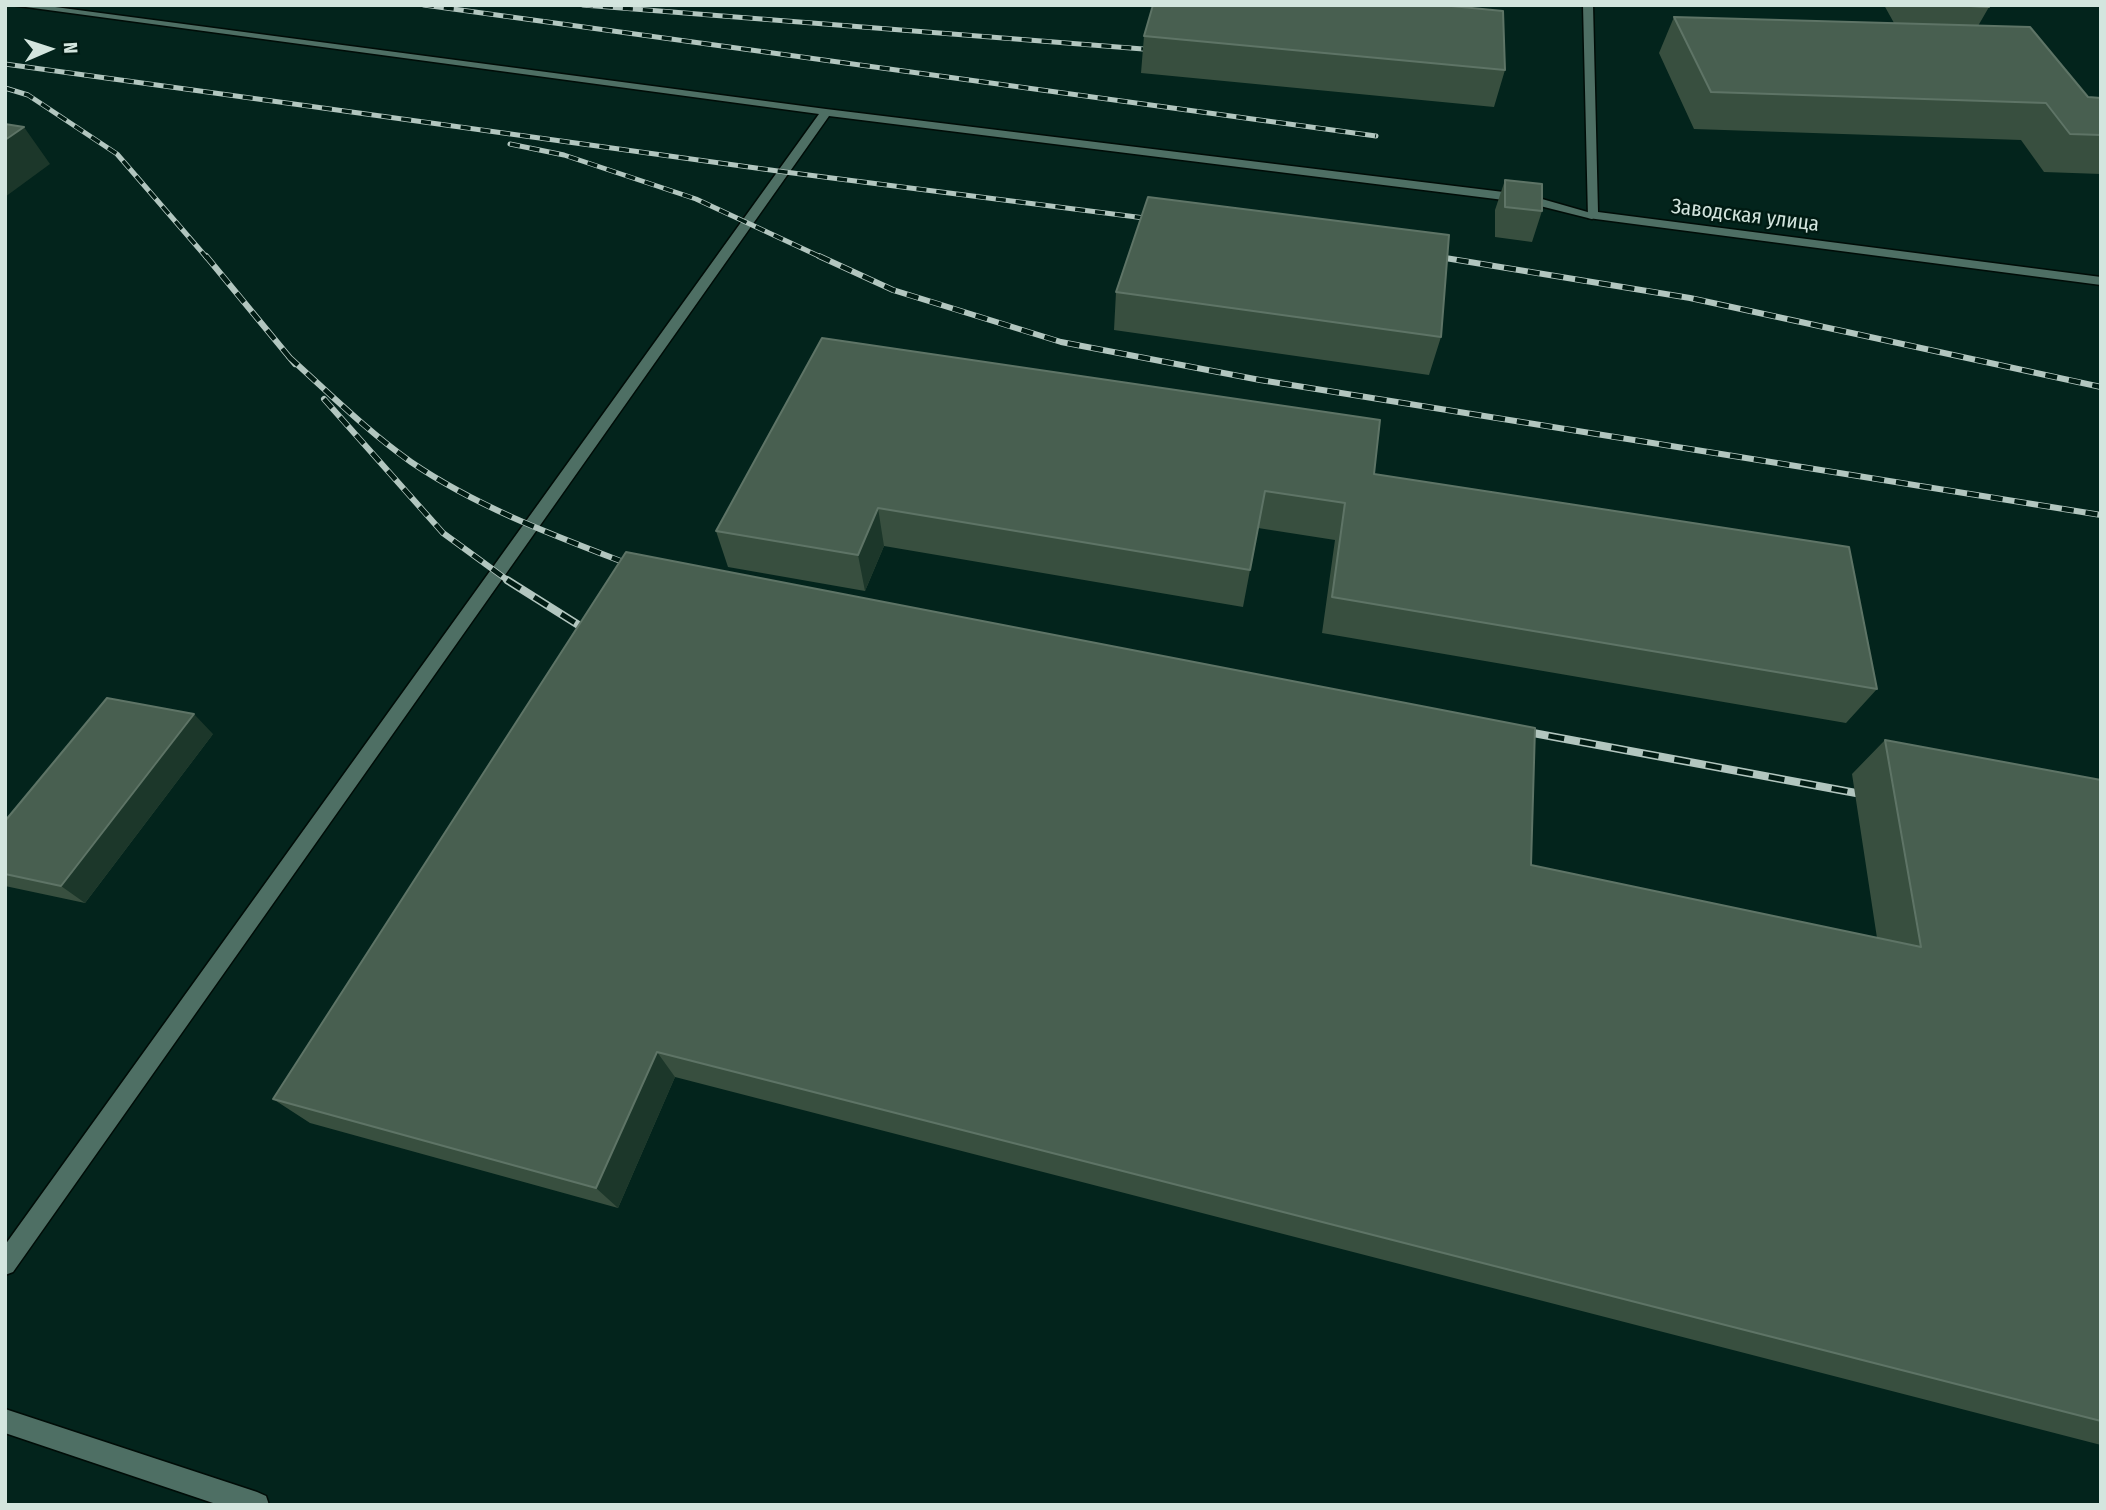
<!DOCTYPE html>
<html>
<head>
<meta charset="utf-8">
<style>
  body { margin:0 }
  #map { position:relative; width:2106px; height:1510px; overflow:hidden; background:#03241c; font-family:"Fira Sans Condensed",sans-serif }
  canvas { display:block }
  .frame { position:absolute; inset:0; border:7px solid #d3e5de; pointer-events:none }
  .north { position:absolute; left:14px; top:14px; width:70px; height:70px; -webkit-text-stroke:5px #001b13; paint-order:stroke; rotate:87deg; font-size:19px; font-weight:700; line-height:28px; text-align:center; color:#d3e5de }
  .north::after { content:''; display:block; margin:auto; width:24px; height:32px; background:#d3e5de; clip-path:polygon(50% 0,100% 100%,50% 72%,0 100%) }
</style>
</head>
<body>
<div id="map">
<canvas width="2106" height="1510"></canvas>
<div class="frame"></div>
<div class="north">N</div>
</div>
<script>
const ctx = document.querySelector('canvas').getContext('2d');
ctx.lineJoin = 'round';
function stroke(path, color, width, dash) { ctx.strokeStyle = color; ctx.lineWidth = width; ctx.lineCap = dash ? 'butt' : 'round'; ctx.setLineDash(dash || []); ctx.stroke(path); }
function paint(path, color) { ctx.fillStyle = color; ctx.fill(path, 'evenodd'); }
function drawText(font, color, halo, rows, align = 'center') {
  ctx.font = font + ' "Fira Sans Condensed",sans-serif'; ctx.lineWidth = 5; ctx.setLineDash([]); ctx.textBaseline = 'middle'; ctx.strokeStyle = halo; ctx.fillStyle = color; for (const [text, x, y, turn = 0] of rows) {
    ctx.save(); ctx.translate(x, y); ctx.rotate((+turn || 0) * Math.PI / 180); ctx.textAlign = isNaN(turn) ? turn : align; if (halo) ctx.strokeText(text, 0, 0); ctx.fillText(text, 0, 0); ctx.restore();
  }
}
const service = new Path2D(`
  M11 5H40L826 109 1528 195 1598 215 1592 219 1528 203 829 116 13 1272 5 1275V1245L819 114Z
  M5 1409 257 1492 266 1496 269 1505H219L5 1433Z`);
const minor = new Path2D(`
  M1583 5H1593L1598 212 2101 277V285L1588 218Z`);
const railFar2 = new Path2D(`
  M424 5 1376 136
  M583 5 1143 49
  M5 64 785 172 1160 220
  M5 88 28 95 117 154 207 258
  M510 144 564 155 696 199 823 258
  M1428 255 1444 258`);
const railFar1 = new Path2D(`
  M206 256 295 364
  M819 256 893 290 1061 342 1260 380 2101 515
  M1433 256 1690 298 2101 387
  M289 357C329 393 367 431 411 462 480 509 561 538 639 568
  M324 399 443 533 510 582`);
const rail = new Path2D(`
  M507 580 596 636
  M1517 730 1856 793`);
const wall = new Path2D(`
  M1884 5H1987L1989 7 1978 26 2088 97 2101 98V174L2044 172 2021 140 1694 129 1659 53 1674 17 1894 23Z
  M1144 36 1505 70 1494 107 1141 73Z
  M1505 180 1542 211 1532 242 1495 237V210Z
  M1116 292 1441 337 1429 375 1114 330Z
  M822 338 1374 474 1877 689 1846 723 1322 633 1335 540 1258 528 1243 607 884 546 865 591 728 567 716 531Z
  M213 734 85 903 5 886V821Z
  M1885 740 2101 780V1445L675 1077 618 1208 310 1123 273 1099 1531 865 1877 938 1852 774Z`);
const shadedWall = new Path2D(`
  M24 127 50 164 5 197V140Z
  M878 508 884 546 865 591 858 555Z
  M194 714 213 734 85 903 61 886Z
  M657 1052 675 1077 618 1208 596 1188Z`);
const building = new Path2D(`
  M1153 5H1441L1503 11 1505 70 1144 36Z
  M1951 5H1987L1989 7Z
  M1674 17 2030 27 2088 97 2101 98V135L2070 134 2046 103 1711 92Z
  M5 124 24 127 5 140Z
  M1505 180 1542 184V211L1505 207Z
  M1148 197 1449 235 1441 337 1116 292Z
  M822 338 1380 420 1374 474 1849 547 1877 689 1332 597 1345 503 1265 491 1250 570 878 508 858 555 716 531Z
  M626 552 1535 728 1531 865 1921 947 1885 740 2101 780V1421L657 1052 596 1188 273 1099Z
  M107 698 194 714 61 886 5 874V821Z`);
const farStreetnames = [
  ["Заводская улица",1745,216,7]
];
stroke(service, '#000c07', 3);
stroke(minor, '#000c07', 3);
paint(service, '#4e6f64');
paint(minor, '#4e6f64');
stroke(railFar2, '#b2c6bf', 5);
stroke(railFar1, '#b2c6bf', 6);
stroke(rail, '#b2c6bf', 8);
stroke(railFar2, '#001b13', 3.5, [10]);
stroke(railFar1, '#001b13', 4.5, [12]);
stroke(rail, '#001b13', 5, [16]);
paint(wall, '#384f3f');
paint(shadedWall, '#1c372a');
paint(building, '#485f50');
stroke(building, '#5e7466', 2);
drawText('21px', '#d3e5de', '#001b13', farStreetnames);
</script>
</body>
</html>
